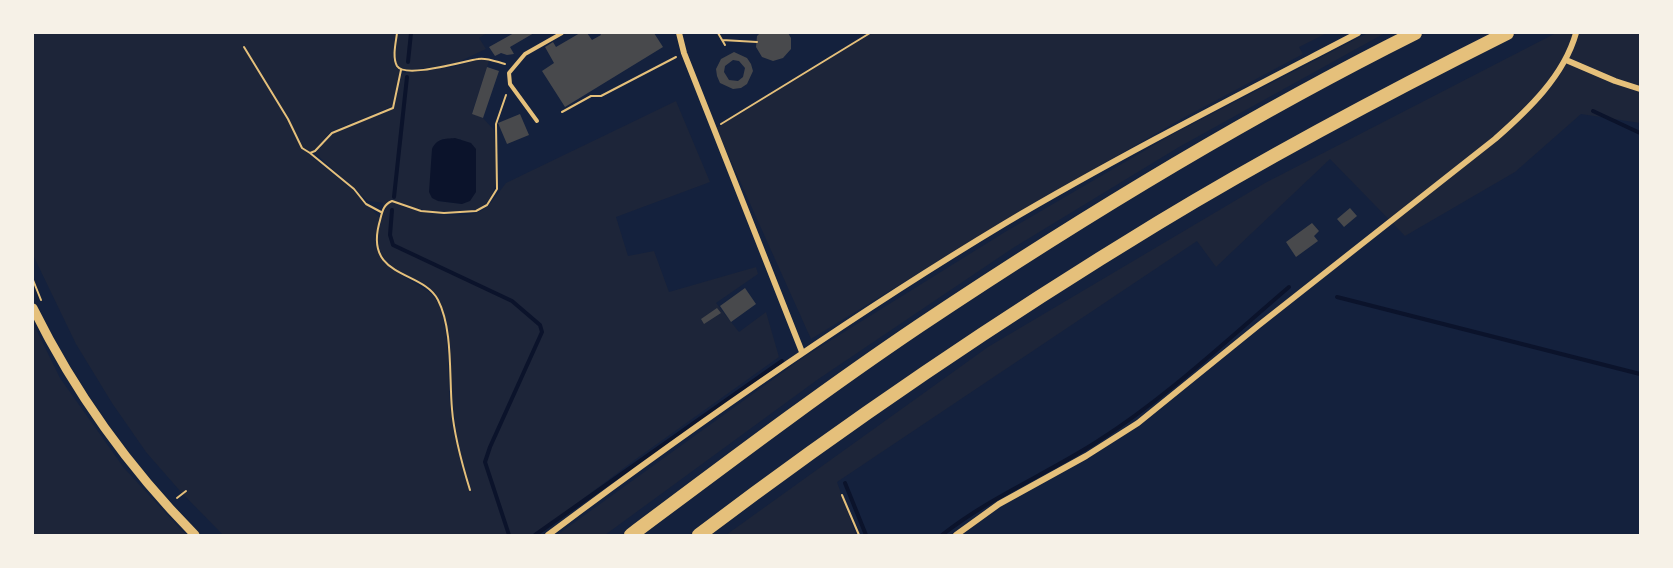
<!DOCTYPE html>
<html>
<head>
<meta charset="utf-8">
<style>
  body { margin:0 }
  #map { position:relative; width:1673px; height:568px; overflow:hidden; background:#14213d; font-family:Arial,sans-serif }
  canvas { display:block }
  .frame { position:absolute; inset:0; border:34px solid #f6f1e7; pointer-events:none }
</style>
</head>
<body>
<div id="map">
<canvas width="1673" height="568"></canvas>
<div class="frame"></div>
</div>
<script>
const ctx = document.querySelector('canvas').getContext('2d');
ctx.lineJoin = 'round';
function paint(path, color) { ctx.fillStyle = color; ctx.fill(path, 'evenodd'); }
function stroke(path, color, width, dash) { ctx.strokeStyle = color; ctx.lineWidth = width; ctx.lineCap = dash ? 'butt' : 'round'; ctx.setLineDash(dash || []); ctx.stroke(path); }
const green = new Path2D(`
  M33 33H487L479 38 486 49 452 65 400 71 393 106 330 132 311 156 353 190 380 218 375 245 390 268 432 294C453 317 446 382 451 412 453 431 458 449 462 468L464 470C456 439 453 407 450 375 449 352 449 329 442 307 432 276 384 278 378 244 376 231 384 217 383 203L368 201 315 153 332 133 394 108 401 75 403 73 453 67 480 59 489 61 472 113 483 118 494 130C495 155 506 199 475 210 463 214 445 212 433 211 422 211 412 206 401 206 419 213 463 220 481 211 491 205 499 192 506 183L676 101 710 182 616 217 628 256 654 251 669 292 756 267 758 274 716 303 739 332 766 312 779 357 636 459 535 535H223L180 491 146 452 112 403 76 344 33 255ZM442 139H461L462 204 438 201Z
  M869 33H1327L1299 47 1303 54 1183 118 1004 221 811 339 716 128Z
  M1368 33H1385L1179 147 1013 248 817 380 605 535H557L804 357 1005 232 1173 134Z
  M1556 33H1640V123L1581 114 1515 172 1405 236 1330 159 1216 267 1197 241 837 482 856 535H726L988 347 1265 183Z
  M33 323 60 378 124 468 186 535H33Z`);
const water = new Path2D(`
  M455 138 471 143 476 149V192L470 201 462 204 438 201 432 198 429 192 432 149C437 138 445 139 455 138Z`);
const stream = new Path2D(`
  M408 62 411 33
  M1593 111 1640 133
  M394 197 407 77
  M392 210 390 235 393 245 512 301 540 325 542 332 490 447 485 462 509 535
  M1337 297 1640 374
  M845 483 866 535
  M535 535 782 361
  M942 535C990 497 1047 474 1098 441 1167 397 1227 340 1289 287`);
const building = new Path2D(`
  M514 33H534L510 47 514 54 507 55 501 53 495 56 489 47Z
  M580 33H587L592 40 601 35 600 33H654L663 47 565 107 542 71 554 63 545 47 553 42 556 47Z
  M760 33H788L791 38V49L783 58 773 61 762 57 756 47 757 36Z
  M734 52 747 58 751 64 753 71 747 84 741 88 733 89 720 83 717 76 716 69 721 59ZM733 60 739 61 745 68 743 77 738 81 729 80 724 72 725 66Z
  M487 67 499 71 483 118 472 114Z
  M520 114 529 135 507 144 498 123Z
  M1350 208 1357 216 1344 227 1337 219Z
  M1312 223 1319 231 1314 236 1318 241 1296 257 1286 242Z
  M745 288 756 304 731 322 720 306Z
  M717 308 721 313 704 324 701 319Z`);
const path = new Path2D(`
  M397 33C396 42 392 57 397 66 405 79 464 61 478 59 486 57 497 62 505 64
  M718 33 725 45
  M722 40 757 42
  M244 47 288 119 302 148 310 153 315 151 332 133 393 108 401 70
  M562 112 591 96H601L676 57
  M721 124 870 33
  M310 153 354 189 366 204 381 212
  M33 280 41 300
  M470 490C462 464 454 436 452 409 449 376 453 329 438 300 423 270 365 279 379 224 382 214 382 205 392 201L421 211 444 213 476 211 487 205 497 189 496 124 506 95
  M842 495 859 535
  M177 498 186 491`);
const service = new Path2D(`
  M537 121 510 84 509 73 525 54 562 33`);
const minor = new Path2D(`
  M679 33 684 53 802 352
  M1566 60 1615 81 1640 89
  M548 535C695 425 846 319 1004 224 1119 156 1239 95 1358 33
  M956 535 999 504 1086 456 1138 423 1259 325 1495 139C1528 110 1564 76 1576 33`);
const tertiary = new Path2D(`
  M33 308C75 393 129 468 195 535`);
const motorway = new Path2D(`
  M631 535C726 464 821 392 919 326 1079 219 1243 119 1415 33
  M699 535C847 423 1000 319 1158 223 1272 154 1389 92 1507 33`);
paint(green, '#1d2539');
paint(water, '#0b132b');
stroke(stream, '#0b132b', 4);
paint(building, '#48494c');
stroke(path, '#e5c07b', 2);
stroke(service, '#e5c07b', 4);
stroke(minor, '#e5c07b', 6);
stroke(tertiary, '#e5c07b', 9);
stroke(motorway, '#e5c07b', 14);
</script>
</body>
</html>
